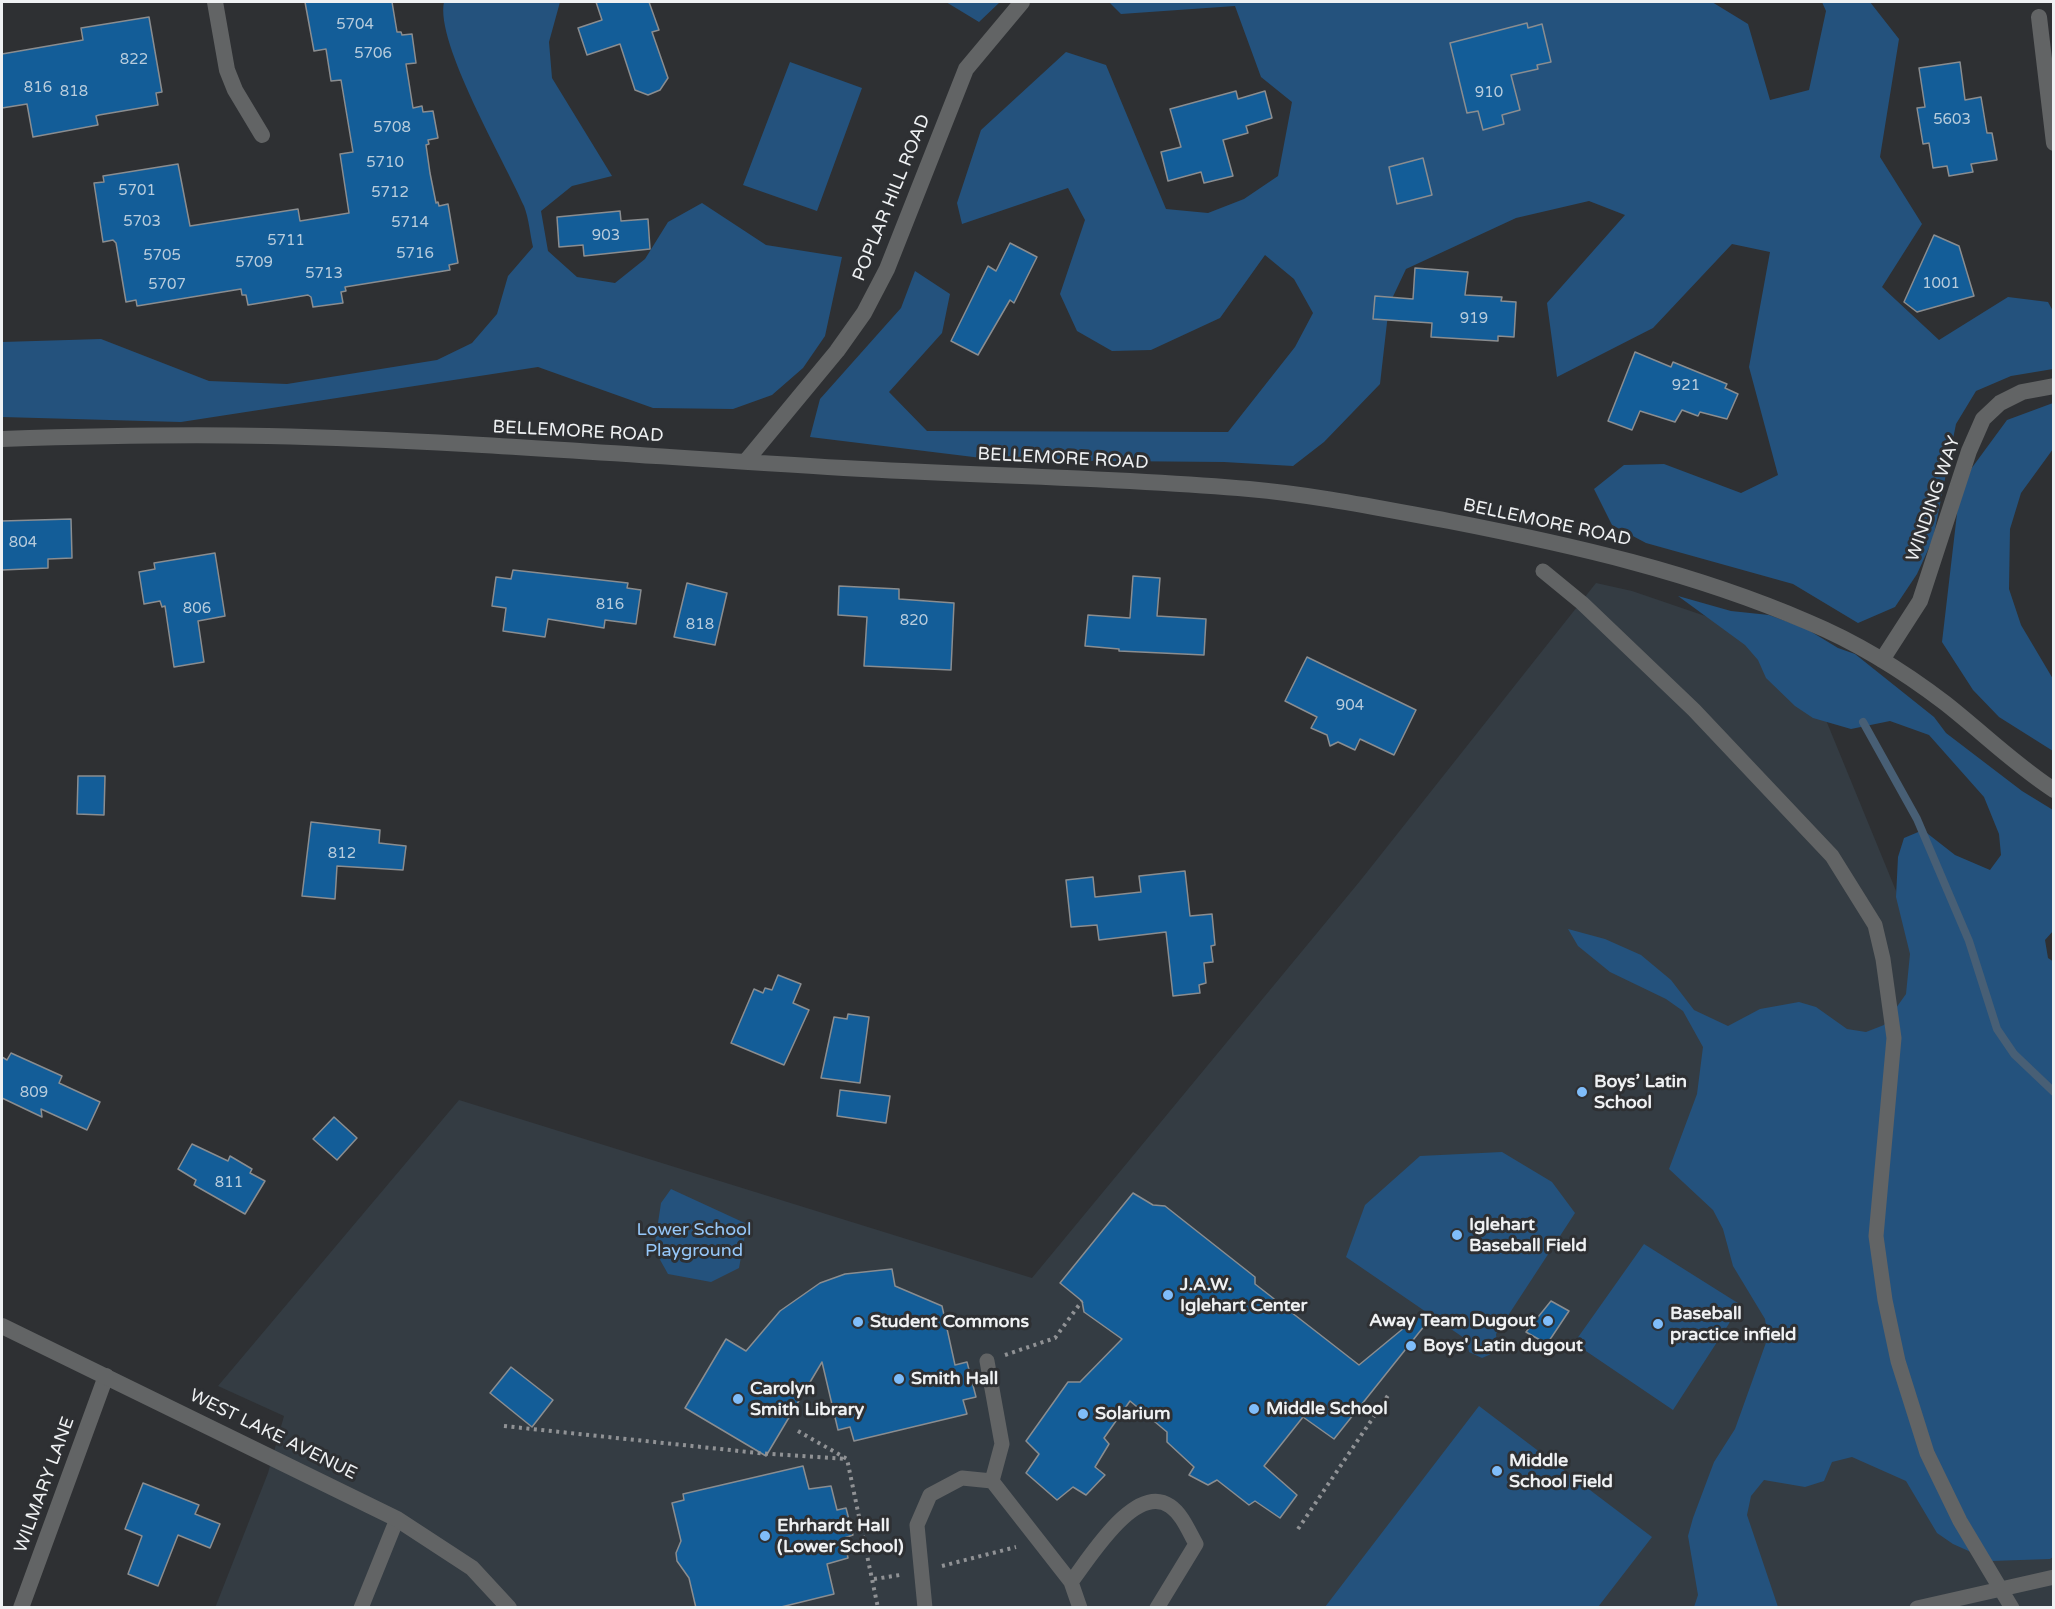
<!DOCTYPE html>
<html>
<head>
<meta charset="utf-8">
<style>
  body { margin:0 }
  #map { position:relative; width:2055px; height:1609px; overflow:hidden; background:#2e3033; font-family:"Varela Round",sans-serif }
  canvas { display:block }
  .frame { position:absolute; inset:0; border:3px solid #eff1f3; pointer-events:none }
</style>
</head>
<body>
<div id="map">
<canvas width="2055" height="1609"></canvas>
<div class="frame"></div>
</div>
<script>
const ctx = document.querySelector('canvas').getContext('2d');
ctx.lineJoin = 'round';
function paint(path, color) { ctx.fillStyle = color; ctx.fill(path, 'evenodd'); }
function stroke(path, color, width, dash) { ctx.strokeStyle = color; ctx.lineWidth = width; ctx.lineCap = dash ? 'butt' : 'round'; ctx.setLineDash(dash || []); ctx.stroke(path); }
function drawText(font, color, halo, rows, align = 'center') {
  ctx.font = font + ' "Varela Round",sans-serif'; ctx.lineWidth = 6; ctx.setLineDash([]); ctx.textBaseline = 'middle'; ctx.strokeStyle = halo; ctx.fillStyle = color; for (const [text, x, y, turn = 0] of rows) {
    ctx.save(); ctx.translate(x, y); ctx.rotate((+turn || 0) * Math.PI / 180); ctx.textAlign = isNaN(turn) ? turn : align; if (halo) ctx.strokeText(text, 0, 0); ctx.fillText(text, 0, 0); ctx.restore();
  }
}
const built = new Path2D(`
  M1596 583 1632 591 1796 647 1981 1098 2053 1086V1607L215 1608 268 1473 284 1416 218 1386 459 1100 1032 1278 1360 881Z`);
const green = new Path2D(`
  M444 2H560L549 42 552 78 612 176 572 186 541 211 548 251 577 277 615 283 645 259 668 222 702 203 766 245 842 257 825 336 803 368 772 395 733 409 653 408 538 367 181 422 2 417V342L101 339 209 381 287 384 437 360 472 343 497 314 508 276 533 247C530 234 529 219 524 206 505 162 435 43 444 2Z
  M946 2H1000L979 22Z
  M1109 2H1712L1748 24 1770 100 1809 90 1826 11 1822 2H1870L1899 39 1880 157 1922 224 1882 287 1939 340 2008 297 2048 302 2053 311V369L2011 376 1976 391 1956 424 1933 539 1917 574 1895 607 1858 623 1793 584 1646 543 1612 525 1594 489 1624 465 1664 464 1741 493 1778 475 1749 367 1770 252 1732 244 1653 328 1557 377 1547 303 1625 215 1589 201 1516 218 1406 269 1389 305 1380 384 1324 442 1293 466 1224 462 998 460 810 437 820 399 901 308 915 271 950 294 942 333 889 392 927 431 1228 432 1295 347 1313 313 1294 279 1265 255 1220 318 1151 350 1112 351 1077 331 1060 294 1085 220 1068 188 962 224 957 203 981 130 1066 52 1106 65 1166 209 1208 213 1244 199 1278 176 1292 102 1261 77 1235 6 1121 14Z
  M790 62 862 88 817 211 743 185Z
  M2053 403V449L2021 493 2010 529 2009 589 2021 625 2053 679V751L1999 717 1973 690 1942 642 1958 505 1971 469 2007 420Z
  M1678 596 1731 611 1769 615 1805 628 1838 648 1855 654 1934 717 1946 733 2022 791 2053 810V931L2045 940 2048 958 2054 962 2053 1557 2050 1559 1991 1561 1953 1544 1937 1533 1906 1481 1852 1457 1832 1462 1824 1481 1805 1487 1764 1480 1751 1496 1747 1515 1778 1607H1694L1698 1595 1688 1536 1693 1518 1714 1462 1735 1429 1768 1337 1765 1319 1733 1266 1723 1229 1713 1210 1669 1169 1697 1094 1703 1047 1683 1011 1666 999 1610 972 1578 946 1568 929 1605 939 1641 955 1671 980 1694 1010 1728 1026 1760 1009 1799 1002 1816 1007 1847 1029 1866 1032 1884 1025 1906 994 1910 954 1896 897 1898 857 1904 838 1923 830 1955 855 1990 870 2001 855 1999 834 1984 797 1929 735 1890 721 1851 729 1813 718 1795 706 1766 678 1758 660 1745 645Z
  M1502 1152 1552 1182 1575 1213 1496 1334 1498 1351 1482 1358 1469 1352 1467 1340 1346 1257 1365 1205 1420 1156Z
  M671 1189 747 1224 739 1268 711 1282 668 1274 654 1249 661 1203Z
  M1644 1244 1741 1305 1673 1410 1574 1343Z
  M1479 1406 1652 1537 1598 1607H1325Z`);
const stream = new Path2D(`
  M1863 722 1917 819 1969 941 1997 1029 2014 1054 2054 1092`);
const building = new Path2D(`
  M305 2H392L397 32H401L402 35 412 34 416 63 406 64 413 108 422 106 423 112 433 111 438 138 428 140 429 144 426 145 430 173 436 203 438 202 439 206 448 204 458 263 449 265 450 270 345 287 346 291 341 292 343 303 313 307 311 297 308 295 248 305 246 295H242L241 289 137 306 136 300 126 302 116 243 113 240 103 242 94 183 104 182 103 176 178 164 190 226 298 209 300 221 349 213 340 154 353 152 341 80 331 81 326 49 314 51Z
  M596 2H649L659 30 652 32 668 78 660 90 648 95 635 90 620 44 587 55 578 28 602 20Z
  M149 17 162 92 156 93 158 105 99 115 96 116 98 125 33 137 27 104 2 108V54L83 40 81 28Z
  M1527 23 1528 28 1542 24 1551 62 1537 65 1538 69 1511 75 1520 110 1502 115 1504 124 1483 130 1478 111 1467 113 1450 43Z
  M1960 62 1965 100 1981 97 1987 133H1992L1997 160 1971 164 1973 172 1949 176 1947 166 1933 168 1929 143 1923 144 1917 108 1925 107 1919 68Z
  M1236 91 1238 99 1265 91 1272 118 1246 126 1248 133 1223 140 1233 176 1204 183 1201 172 1168 181 1161 152 1181 147 1170 109Z
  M1423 158 1432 195 1397 204 1389 167Z
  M620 211 621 221 648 219 650 249 584 256 583 245 559 247 557 217Z
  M1934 235 1959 246 1974 296 1917 312 1904 302Z
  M1010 243 1037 257 1014 303 1010 300 978 355 951 341 988 266 996 271Z
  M1415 268 1468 272 1465 295 1502 297 1501 301 1516 302 1514 337 1498 336V341L1431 337 1432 323 1373 319 1375 296 1413 299Z
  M1635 352 1671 367 1673 362 1727 384 1725 388 1738 394 1727 419 1700 412 1698 416 1682 410 1675 422 1640 411 1632 430 1608 421Z
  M71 519 72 558 48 559V568L2 570V521Z
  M215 553 225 616 198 621 204 662 174 667 165 606 162 607 160 601 144 604 139 572 155 569 154 563Z
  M513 570 628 583 627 588 641 590 636 624 605 620 604 628 548 619 545 637 503 631 506 608 492 606 496 577 511 579Z
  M1133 576 1160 578 1157 616 1206 619 1204 655 1119 651V649L1085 646 1088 615 1130 618Z
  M687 583 727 593 715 645 674 637Z
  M839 586 899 589V599L954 603 951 670 864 666 867 617 838 615Z
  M1307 657 1416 710 1394 755 1360 739 1355 750 1338 742 1330 746 1327 735 1311 728 1317 717 1285 701Z
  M78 776H105L104 815 77 814Z
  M311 822 380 830 379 843 406 846 403 870 337 866 335 899 302 896Z
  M1185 871 1190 916 1212 914 1215 945 1211 946 1213 962 1204 963 1206 983 1199 985 1200 993 1173 996 1166 932 1099 940 1097 925 1071 927 1066 880 1093 877 1095 897 1141 892 1139 876Z
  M778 975 801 984 793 1003 809 1010 784 1065 731 1043 754 989 763 993 765 988 772 990Z
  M848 1014 869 1017 860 1083 821 1078 834 1017 847 1019Z
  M11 1053 62 1076 59 1083 100 1102 87 1130 41 1109 42 1117 2 1098V1057L7 1060Z
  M840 1090 890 1096 886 1123 837 1116Z
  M334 1117 357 1138 337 1160 313 1139Z
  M192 1144 228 1161 230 1156 252 1169 250 1173 265 1181 245 1214 194 1185 196 1180 178 1169Z
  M1133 1193 1153 1205 1165 1206 1255 1277V1284L1359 1365 1422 1313 1429 1320 1334 1439 1303 1417 1264 1466 1297 1495 1280 1518 1255 1501 1249 1505 1217 1480 1208 1485 1189 1475 1194 1467 1167 1442V1432L1130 1401 1104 1438 1109 1444 1095 1467 1105 1475 1086 1495 1073 1487 1057 1500 1026 1473 1039 1454 1026 1441 1068 1382H1080L1122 1339 1084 1312 1082 1301 1060 1283Z
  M892 1269 895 1286 942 1306 955 1365 967 1362 976 1397 963 1400 967 1414 854 1441 850 1427 838 1430 822 1362 766 1456 685 1408 726 1339 746 1351 780 1311 820 1283 845 1274Z
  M1551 1301 1569 1311 1547 1344 1526 1332Z
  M511 1367 553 1400 532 1427 490 1393Z
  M803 1466 809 1489 831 1486 837 1510 846 1508 853 1535 844 1538 848 1558 827 1564 834 1594 777 1608H696L689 1578 677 1561 676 1553 681 1541 672 1503 684 1500 683 1494Z
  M143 1483 199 1505 195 1514 220 1524 210 1548 178 1535 158 1586 128 1574 142 1536 125 1529Z`);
const path = new Path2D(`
  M1005 1355 1055 1338 1082 1301
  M504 1426 758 1453 847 1459
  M798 1431 847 1459 878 1608
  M1298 1529 1389 1394
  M942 1566 1016 1547
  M874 1579 900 1575`);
const service = new Path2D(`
  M1543 571 1582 603 1694 710 1832 856 1875 925 1883 959 1894 1038 1876 1236 1885 1300 1898 1361 1927 1453 1960 1521 2012 1608
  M987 1361 1002 1444 992 1481
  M1071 1582C1089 1559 1135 1482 1170 1506 1182 1514 1189 1532 1196 1544L1157 1608
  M361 1608 397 1519
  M925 1608 917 1525 930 1495 962 1478 992 1481 1071 1582 1080 1608
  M1917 1608 2054 1577`);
const minor = new Path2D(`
  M215 2 227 70 235 90 262 135
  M2039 17 2054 143
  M2 439C90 436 179 434 268 436 460 440 652 457 844 468 979 476 1114 477 1249 489 1316 495 1383 509 1449 521 1572 545 1692 572 1808 622 1856 642 1903 671 1945 703 1982 732 2014 764 2054 790
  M746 461 837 351 864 313 887 269 966 69 1022 2
  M1882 660 1920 601 1969 451 1983 419 2000 403 2022 392 2054 386
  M21 1608 106 1376`);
const tertiary = new Path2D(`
  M2 1326 397 1519 472 1568 509 1608`);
const markers = [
  [1582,1092,6,"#7fbdfa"],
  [1457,1235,6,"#7fbdfa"],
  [1168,1295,6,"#7fbdfa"],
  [1548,1321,6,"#7fbdfa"],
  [858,1322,6,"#7fbdfa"],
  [1658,1324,6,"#7fbdfa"],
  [1411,1346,6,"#7fbdfa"],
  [899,1379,6,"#7fbdfa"],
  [738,1399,6,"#7fbdfa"],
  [1254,1409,6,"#7fbdfa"],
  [1083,1414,6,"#7fbdfa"],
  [1497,1471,6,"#7fbdfa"],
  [765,1536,6,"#7fbdfa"]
];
const numberNames = [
  ["5704",355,25],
  ["5706",373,54],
  ["822",134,60],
  ["816",38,88],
  ["818",74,92],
  ["910",1489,93],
  ["5603",1952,120],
  ["5708",392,128],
  ["5710",385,163],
  ["5701",137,191],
  ["5712",390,193],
  ["5703",142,222],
  ["5714",410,223],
  ["903",606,236],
  ["5711",286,241],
  ["5716",415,254],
  ["5705",162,256],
  ["5709",254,263],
  ["5713",324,274],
  ["1001",1941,284],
  ["5707",167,285],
  ["919",1474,319],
  ["921",1686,386],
  ["804",23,543],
  ["816",610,605],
  ["806",197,609],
  ["820",914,621],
  ["818",700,625],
  ["904",1350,706],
  ["812",342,854],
  ["809",34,1093],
  ["811",229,1183]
];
const streetNames = [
  ["POPLAR HILL ROAD",892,198,-68],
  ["BELLEMORE ROAD",578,432,3],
  ["BELLEMORE ROAD",1063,459,3],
  ["WINDING WAY",1934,499,-71],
  ["BELLEMORE ROAD",1547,523,12],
  ["WEST LAKE AVENUE",273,1435,26],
  ["WILMARY LANE",45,1485,-70]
];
const poiNames = [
  ["Boys’ Latin",1594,1082],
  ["School",1594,1103],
  ["Iglehart",1469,1225],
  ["Baseball Field",1469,1246],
  ["J.A.W.",1180,1285],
  ["Iglehart Center",1180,1306],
  ["Baseball",1670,1314],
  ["practice infield",1670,1335],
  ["Away Team Dugout",1536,1321,"right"],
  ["Student Commons",870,1322],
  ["Boys' Latin dugout",1423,1346],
  ["Smith Hall",911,1379],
  ["Carolyn",750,1389],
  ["Smith Library",750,1410],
  ["Middle School",1266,1409],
  ["Solarium",1095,1414],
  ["Middle",1509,1461],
  ["School Field",1509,1482],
  ["Ehrhardt Hall",777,1526],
  ["(Lower School)",777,1547]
];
const parkNames = [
  ["Lower School",694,1230],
  ["Playground",694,1251]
];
paint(built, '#343c43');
paint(green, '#24527d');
stroke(stream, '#485f75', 8);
paint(building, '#135d98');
stroke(building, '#8a8d90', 1.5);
stroke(path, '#909295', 4, [3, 4.5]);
stroke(service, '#626465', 15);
stroke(minor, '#626465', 16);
stroke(tertiary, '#626465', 16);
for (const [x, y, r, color] of markers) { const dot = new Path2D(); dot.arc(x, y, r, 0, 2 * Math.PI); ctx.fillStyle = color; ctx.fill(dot); stroke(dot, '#2e3033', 2); }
drawText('15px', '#b8ccdc', null, numberNames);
drawText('18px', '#eff1f3', '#2e3033', streetNames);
drawText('bold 18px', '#eff1f3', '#2e3033', poiNames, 'left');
drawText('18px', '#96c8fa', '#2e3033', parkNames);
</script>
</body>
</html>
